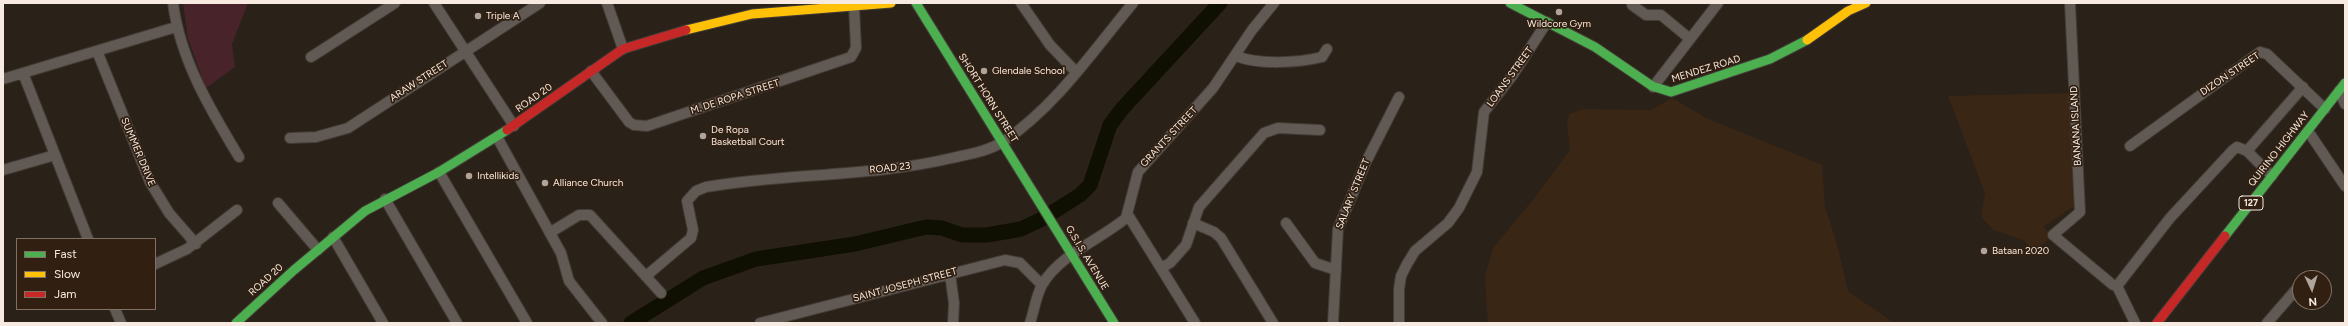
<!DOCTYPE html>
<html>
<head>
<meta charset="utf-8">
<style>
  body { margin:0 }
  #map { position:relative; width:2348px; height:326px; overflow:hidden; background:#2a2118; font-family:Figtree,sans-serif }
  canvas { display:block }
  .frame { position:absolute; inset:0; border:4px solid #f6eae1; pointer-events:none }
  .legend { position:absolute; left:16px; top:238px; width:140px; height:72px; box-sizing:border-box; background:#312011; border:1px solid #807164; margin:0; padding:5px 7px; list-style:none; font-size:12px; color:#f6eae1 }
  .legend li { display:flex; align-items:center; gap:8px; height:20px }
  .legend b { width:20px; border:1px solid #807164 }
  .north { position:absolute; left:2292px; top:270px; width:40px; height:40px; box-sizing:border-box; background:#312011; border:1px solid #807164; border-radius:50%; rotate:176deg; font-size:11px; font-weight:700; line-height:16px; text-align:center; color:#f6eae1 }
  .north::after { content:''; display:block; margin:auto; width:14px; height:18px; background:#afa49b; clip-path:polygon(50% 0,100% 100%,50% 72%,0 100%) }
</style>
</head>
<body>
<div id="map">
<canvas width="2348" height="326"></canvas>
<div class="frame"></div>
<ul class="legend">
<li><b style="height:5px;background:#4caf50"></b>Fast</li>
<li><b style="height:5px;background:#ffc107"></b>Slow</li>
<li><b style="height:5px;background:#c62828"></b>Jam</li>
</ul>
<div class="north">N</div>
</div>
<script>
const ctx = document.querySelector('canvas').getContext('2d');
ctx.lineJoin = 'round';
function paint(path, color) { ctx.fillStyle = color; ctx.fill(path, 'evenodd'); }
function stroke(path, color, width, dash) { ctx.strokeStyle = color; ctx.lineWidth = width; ctx.lineCap = dash ? 'butt' : 'round'; ctx.setLineDash(dash || []); ctx.stroke(path); }
function drawText(font, color, halo, rows, align = 'center') {
  ctx.font = font + ' Figtree,sans-serif'; ctx.lineWidth = 3.5; ctx.setLineDash([]); ctx.textBaseline = 'middle'; ctx.strokeStyle = halo; ctx.fillStyle = color; for (const [text, x, y, turn = 0] of rows) {
    ctx.save(); ctx.translate(x, y); ctx.rotate((+turn || 0) * Math.PI / 180); ctx.textAlign = isNaN(turn) ? turn : align; if (halo) ctx.strokeText(text, 0, 0); ctx.fillText(text, 0, 0); ctx.restore();
  }
}
const built = new Path2D(`
  M2069 93 2076 205 2043 227 2054 236 2034 250 2023 240 1994 230 1981 217 1985 193 1948 96Z
  M1672 98 1706 118 1822 165 1825 206 1838 248 1848 291 1894 323H1488L1485 276 1493 248 1536 196 1570 150 1567 124 1569 114 1583 109 1651 110Z`);
const green = new Path2D(`
  M183 3H248L232 44 235 67 206 88 188 39Z`);
const river = new Path2D(`
  M631 323 703 278 756 259 855 244 926 227 942 228 962 235H987L1021 229 1042 219 1080 195 1090 185 1110 125 1122 109 1220 3`);
const street = new Path2D(`
  M173 3C180 59 210 109 239 157
  M434 3 514 126
  M607 3 623 49
  M1021 3 1050 45 1076 72
  M2070 3 2080 212 2053 235 2113 285 2117 286 2135 323
  M1632 5 1646 15H1661L1690 39
  M97 51 150 182 169 213 196 244
  M1236 56C1258 65 1298 63 1322 57L1327 49
  M311 57 395 3
  M591 71 629 122 634 125 647 126 851 57 856 48 854 6
  M23 73 88 239
  M3 79 176 27
  M1653 87 1718 3
  M2339 91 2345 104
  M2308 131 2345 186
  M497 137 561 253 569 281 602 323
  M290 138 316 137 348 128 540 3
  M2130 146 2260 52 2267 54 2325 109
  M2247 151 2303 87
  M3 170 55 155
  M439 172 527 323
  M385 199 457 323
  M278 203 318 250
  M1128 215 1195 323
  M1193 223 1214 232 1221 238 1273 323
  M1286 223 1315 263 1336 270
  M551 232 579 215H590L661 293
  M333 237 383 323
  M155 264 187 249 237 210
  M1161 268 1170 263 1186 245 1199 207 1264 133 1278 128 1320 130
  M950 274 954 303 953 323
  M646 276 691 238 693 230 687 201 696 191 706 187C787 173 872 177 952 158 969 154 989 151 1004 141 1056 106 1093 51 1133 3
  M2117 286 2170 218 2233 150 2237 147 2247 151 2272 176
  M115 309 121 323
  M760 323 1005 260 1020 263 1042 285
  M1030 323C1034 311 1036 296 1042 285 1060 254 1100 240 1126 218L1138 172 1213 88 1252 30 1274 3
  M1333 323 1338 229 1365 164 1399 97
  M1399 323V289L1401 276 1407 264 1415 251 1448 223 1459 208 1477 172 1484 112 1512 76 1547 22
  M2267 323 2300 285`);
const fast = new Path2D(`
  M916 3 1114 323
  M1510 3 1595 47 1652 86 1671 92 1770 59 1807 40
  M2225 236 2345 83
  M236 323 294 270 365 211 439 172 507 130`);
const slow = new Path2D(`
  M686 30 752 14 891 3
  M1807 40 1848 11 1866 3`);
const jam = new Path2D(`
  M507 130 623 49 686 30
  M2157 323 2225 236`);
const markers = [
  [1559,12,4,"#afa49b"],
  [478,16,4,"#afa49b"],
  [984,71,4,"#afa49b"],
  [703,136,4,"#afa49b"],
  [469,176,4,"#afa49b"],
  [545,183,4,"#afa49b"],
  [1984,251,4,"#afa49b"]
];
const shields = [
  [2251,203,24]
];
const shieldNames = [
  ["127",2251,203]
];
const poiNames = [
  ["Triple A",486,16],
  ["Wildcore Gym",1559,24,"center"],
  ["Glendale School",992,71],
  ["De Ropa",711,130],
  ["Basketball Court",711,142],
  ["Intellikids",477,176],
  ["Alliance Church",553,183],
  ["Bataan 2020",1992,251]
];
const streetNames = [
  ["MENDEZ ROAD",1706,69,-17],
  ["DIZON STREET",2230,74,-34],
  ["LOANS STREET",1510,77,-54],
  ["ARAW STREET",419,81,-33],
  ["M. DE ROPA STREET",735,97,-18],
  ["ROAD 20",534,98,-35],
  ["SHORT HORN STREET",988,98,58],
  ["BANANA ISLAND",2076,126,-93],
  ["GRANTS STREET",1169,137,-47],
  ["QUIRINO HIGHWAY",2279,149,-52],
  ["SUMMER DRIVE",138,152,67],
  ["ROAD 23",890,168,-6],
  ["SALARY STREET",1353,194,-68],
  ["G.S.I.S. AVENUE",1087,258,59],
  ["ROAD 20",266,280,-42],
  ["SAINT JOSEPH STREET",905,285,-15]
];
paint(built, '#3a2614');
paint(green, '#48242a');
stroke(river, '#0f0f02', 15);
stroke(street, '#433b35', 12);
stroke(fast, '#433b35', 11);
stroke(slow, '#433b35', 11);
stroke(jam, '#433b35', 11);
stroke(street, '#615a54', 10);
stroke(fast, '#4caf50', 9);
stroke(slow, '#ffc107', 9);
stroke(jam, '#c62828', 9);
for (const [x, y, r, color] of markers) { const dot = new Path2D(); dot.arc(x, y, r, 0, 2 * Math.PI); ctx.fillStyle = color; ctx.fill(dot); stroke(dot, '#312011', 1.5); }
for (const [x, y, w] of shields) { const box = new Path2D(); box.roundRect(x - w / 2, y - 7, w, 14, 3); ctx.fillStyle = '#312011'; ctx.fill(box); stroke(box, '#f6eae1', 1); }
drawText('bold 9px', '#f6eae1', null, shieldNames);
drawText('10px', '#f6eae1', '#312011', poiNames, 'left');
drawText('10px', '#f6eae1', '#312011', streetNames);
</script>
</body>
</html>
